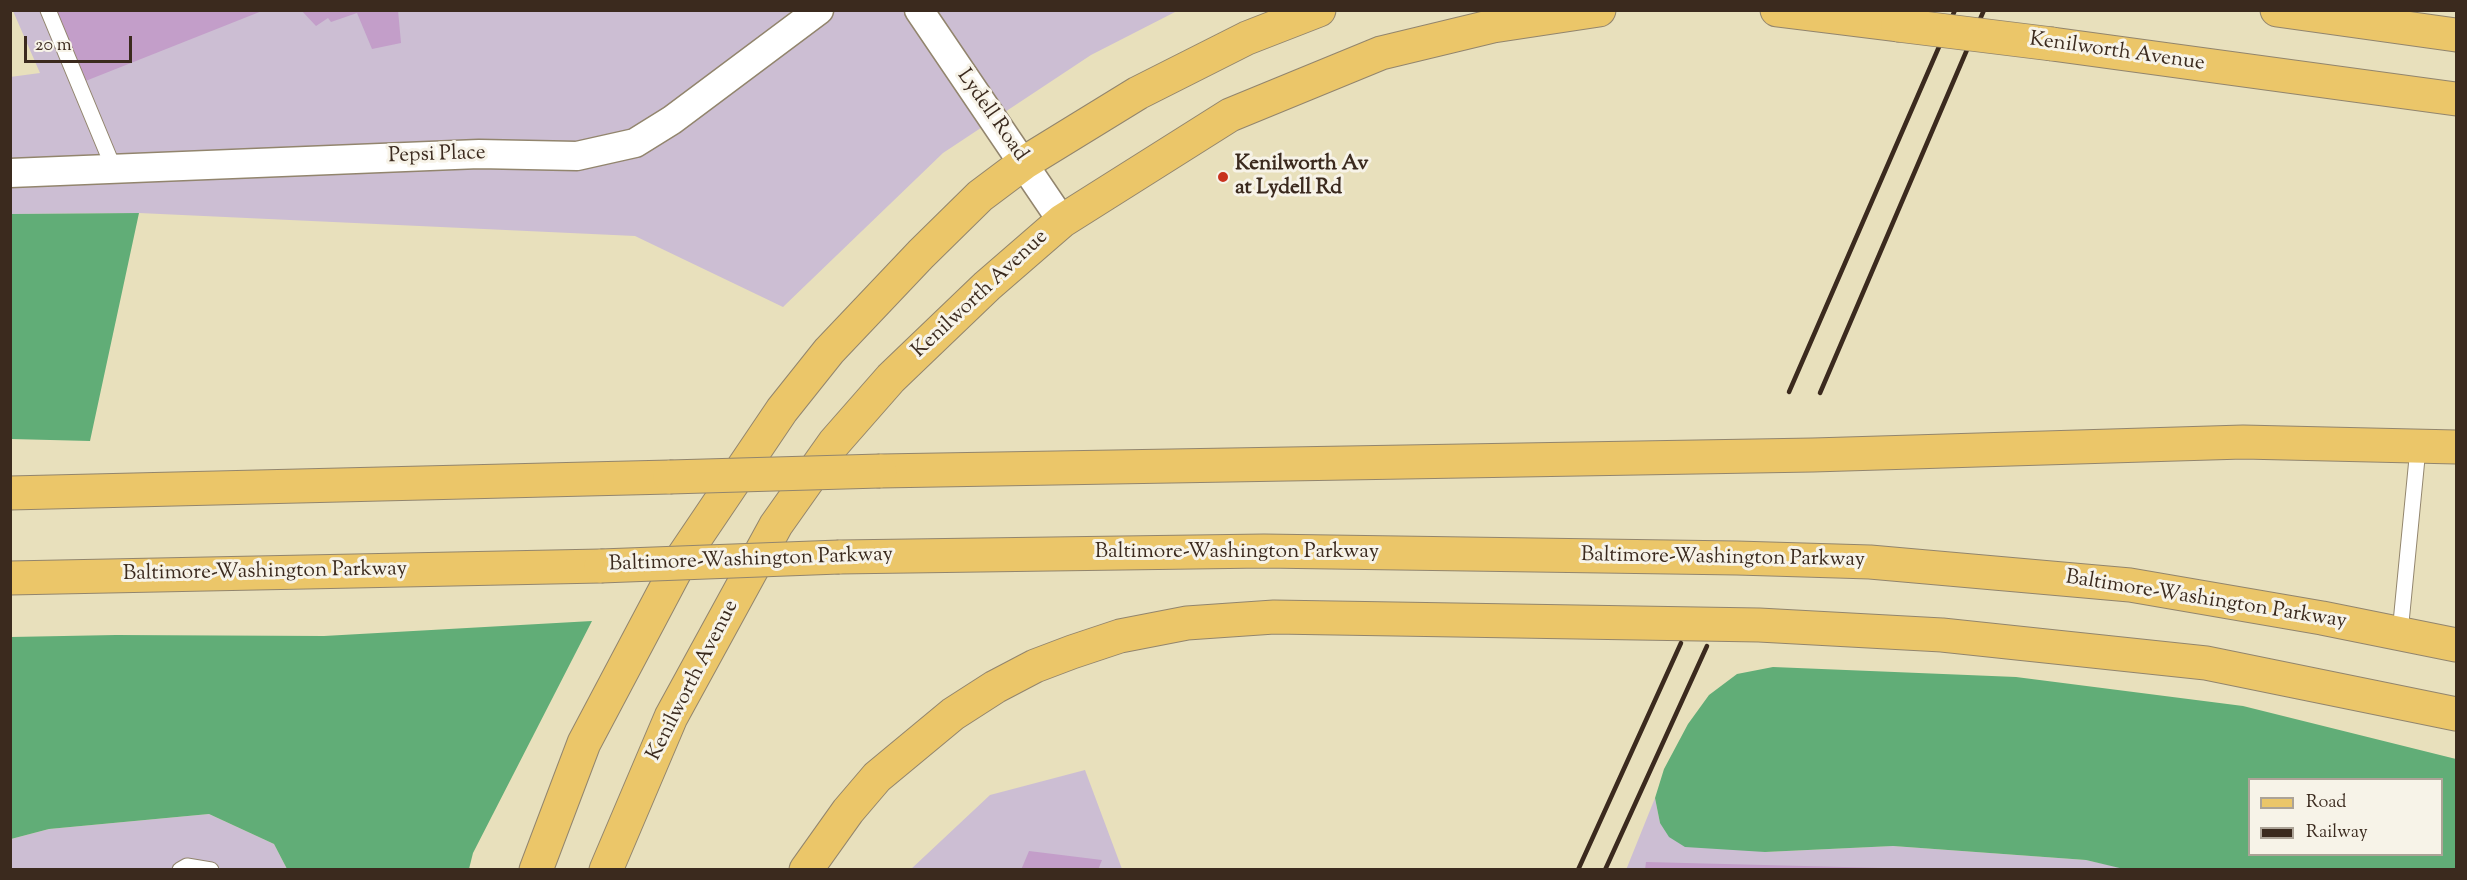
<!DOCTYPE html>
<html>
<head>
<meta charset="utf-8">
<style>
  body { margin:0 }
  #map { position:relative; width:2467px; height:880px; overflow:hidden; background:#e8e0bc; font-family:"Sorts Mill Goudy",serif }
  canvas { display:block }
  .frame { position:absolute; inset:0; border:12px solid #3b2a1e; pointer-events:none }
  .legend { position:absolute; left:2248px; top:778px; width:195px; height:78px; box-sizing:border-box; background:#f7f3e8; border:2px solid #aca397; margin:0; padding:8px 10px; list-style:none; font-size:18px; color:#3b2a1e }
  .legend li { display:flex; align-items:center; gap:12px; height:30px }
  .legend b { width:30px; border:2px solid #aca397 }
  .scale { position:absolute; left:24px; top:36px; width:108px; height:27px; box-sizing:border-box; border:3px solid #3b2a1e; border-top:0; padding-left:8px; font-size:18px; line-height:21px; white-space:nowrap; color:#3b2a1e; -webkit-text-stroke:4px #f7f3e8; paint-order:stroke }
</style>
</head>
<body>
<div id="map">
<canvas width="2467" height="880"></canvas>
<div class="frame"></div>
<ul class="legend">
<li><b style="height:8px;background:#ebc669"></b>Road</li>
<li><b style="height:8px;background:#3b2a1e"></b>Railway</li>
</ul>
<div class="scale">20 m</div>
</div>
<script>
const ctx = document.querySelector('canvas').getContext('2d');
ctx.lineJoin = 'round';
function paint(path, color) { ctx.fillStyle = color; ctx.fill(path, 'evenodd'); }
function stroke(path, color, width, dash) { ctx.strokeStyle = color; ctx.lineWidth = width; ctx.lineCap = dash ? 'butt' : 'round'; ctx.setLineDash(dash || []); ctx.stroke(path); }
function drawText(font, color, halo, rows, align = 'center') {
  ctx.font = font + ' "Sorts Mill Goudy",serif'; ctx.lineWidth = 6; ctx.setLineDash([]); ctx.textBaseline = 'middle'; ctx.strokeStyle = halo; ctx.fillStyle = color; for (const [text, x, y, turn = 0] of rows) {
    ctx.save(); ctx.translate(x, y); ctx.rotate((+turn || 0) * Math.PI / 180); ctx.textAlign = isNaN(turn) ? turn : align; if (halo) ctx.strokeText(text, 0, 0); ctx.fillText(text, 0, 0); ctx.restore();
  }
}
const industrial = new Path2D(`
  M13 11H1177L1091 55 943 153 783 307 635 236 139 213 11 214 10 77 40 73Z
  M1085 770 1122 869 910 870 990 795Z
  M1655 798 1660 823 1765 852 1893 846 2086 860 2128 869 1626 870Z
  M209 814 274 844 287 869 11 870V839L49 829Z`);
const forest = new Path2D(`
  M139 213 90 441 11 439V214Z
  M592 621 473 853 469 869H287L274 844 209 814 49 829 11 839V637L116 635 324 636Z
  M1773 667 2016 677 2243 706 2456 759V869L2128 870 2086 860 1893 846 1765 852 1685 847 1669 837 1660 823 1655 798 1664 769 1688 724 1709 695 1737 674ZM2250 780H2442V854H2250Z`);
const building = new Path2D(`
  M54 10H262V11L83 82Z
  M301 10H398L401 43 372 49 357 13 331 22 328 18 316 26Z
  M1029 851 1102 860 1098 870H1021Z
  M1646 862 1883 868V870H1645Z`);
const lane = new Path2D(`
  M48 10 114 169
  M2400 633 2418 448
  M180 870 187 866 211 870`);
const street = new Path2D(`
  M919 10 1062 221
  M10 173 479 154 577 156 635 143 672 120 819 10`);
const primary = new Path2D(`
  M1777 10 1898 25
  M2277 10 2456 35
  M2052 44 2456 99
  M536 870 584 743 682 558 782 410 829 351 921 254 980 196 1024 163 1138 93 1247 38 1319 10
  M606 870 671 717 776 525 834 443 891 378 987 286 1062 221 1230 115 1381 53 1493 26 1599 10`);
const highway = new Path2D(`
  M880 471 1813 455 2243 442 2456 447
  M10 493 670 477
  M839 557 1264 551 1737 558 1870 562 2130 585 2322 618 2456 645
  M10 578 601 566
  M806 870 848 811 877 777 953 714 995 687 1035 666 1072 652 1120 636 1187 623 1274 617 1759 625 1942 635 2206 663 2456 714`);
const rail = new Path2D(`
  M1789 392 1955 10
  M1820 393 1984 10
  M1578 870 1681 643
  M1605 870 1707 646`);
const primaryBridge = new Path2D(`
  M1898 25 2052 44`);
const highwayBridge = new Path2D(`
  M670 477 880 471
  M601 566 839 557`);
const markers = [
  [1223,177,6,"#c8321e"]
];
const streetNames = [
  ["Kenilworth Avenue",2117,53,8],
  ["Lydell Road",991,116,55],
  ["Pepsi Place",437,156,-2],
  ["Kenilworth Avenue",981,295,-43],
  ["Baltimore-Washington Parkway",1237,553],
  ["Baltimore-Washington Parkway",1723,559,1],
  ["Baltimore-Washington Parkway",751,561,-2],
  ["Baltimore-Washington Parkway",265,573,-1],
  ["Baltimore-Washington Parkway",2206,601,9],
  ["Kenilworth Avenue",694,681,-63]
];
const poiNames = [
  ["Kenilworth Av",1235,165],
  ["at Lydell Rd",1235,189]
];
paint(industrial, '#ccbed3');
paint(forest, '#61ad77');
paint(building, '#c39ec9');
stroke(lane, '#92856d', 17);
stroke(street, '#92856d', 31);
stroke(primary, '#92856d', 35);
stroke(highway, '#92856d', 35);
stroke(lane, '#fff', 15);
stroke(street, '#fff', 28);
stroke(primary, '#ebc669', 33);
stroke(highway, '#ebc669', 33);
stroke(rail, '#3b2a1e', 4.5);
stroke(primaryBridge, '#92856d', 35, []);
stroke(highwayBridge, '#92856d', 35, []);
stroke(primaryBridge, '#ebc669', 33);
stroke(highwayBridge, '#ebc669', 33);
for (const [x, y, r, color] of markers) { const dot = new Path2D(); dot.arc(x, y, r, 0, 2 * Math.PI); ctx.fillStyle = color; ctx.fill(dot); stroke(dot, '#f7f3e8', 2); }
drawText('21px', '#3b2a1e', '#f7f3e8', streetNames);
drawText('bold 21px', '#3b2a1e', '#f7f3e8', poiNames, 'left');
</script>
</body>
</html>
